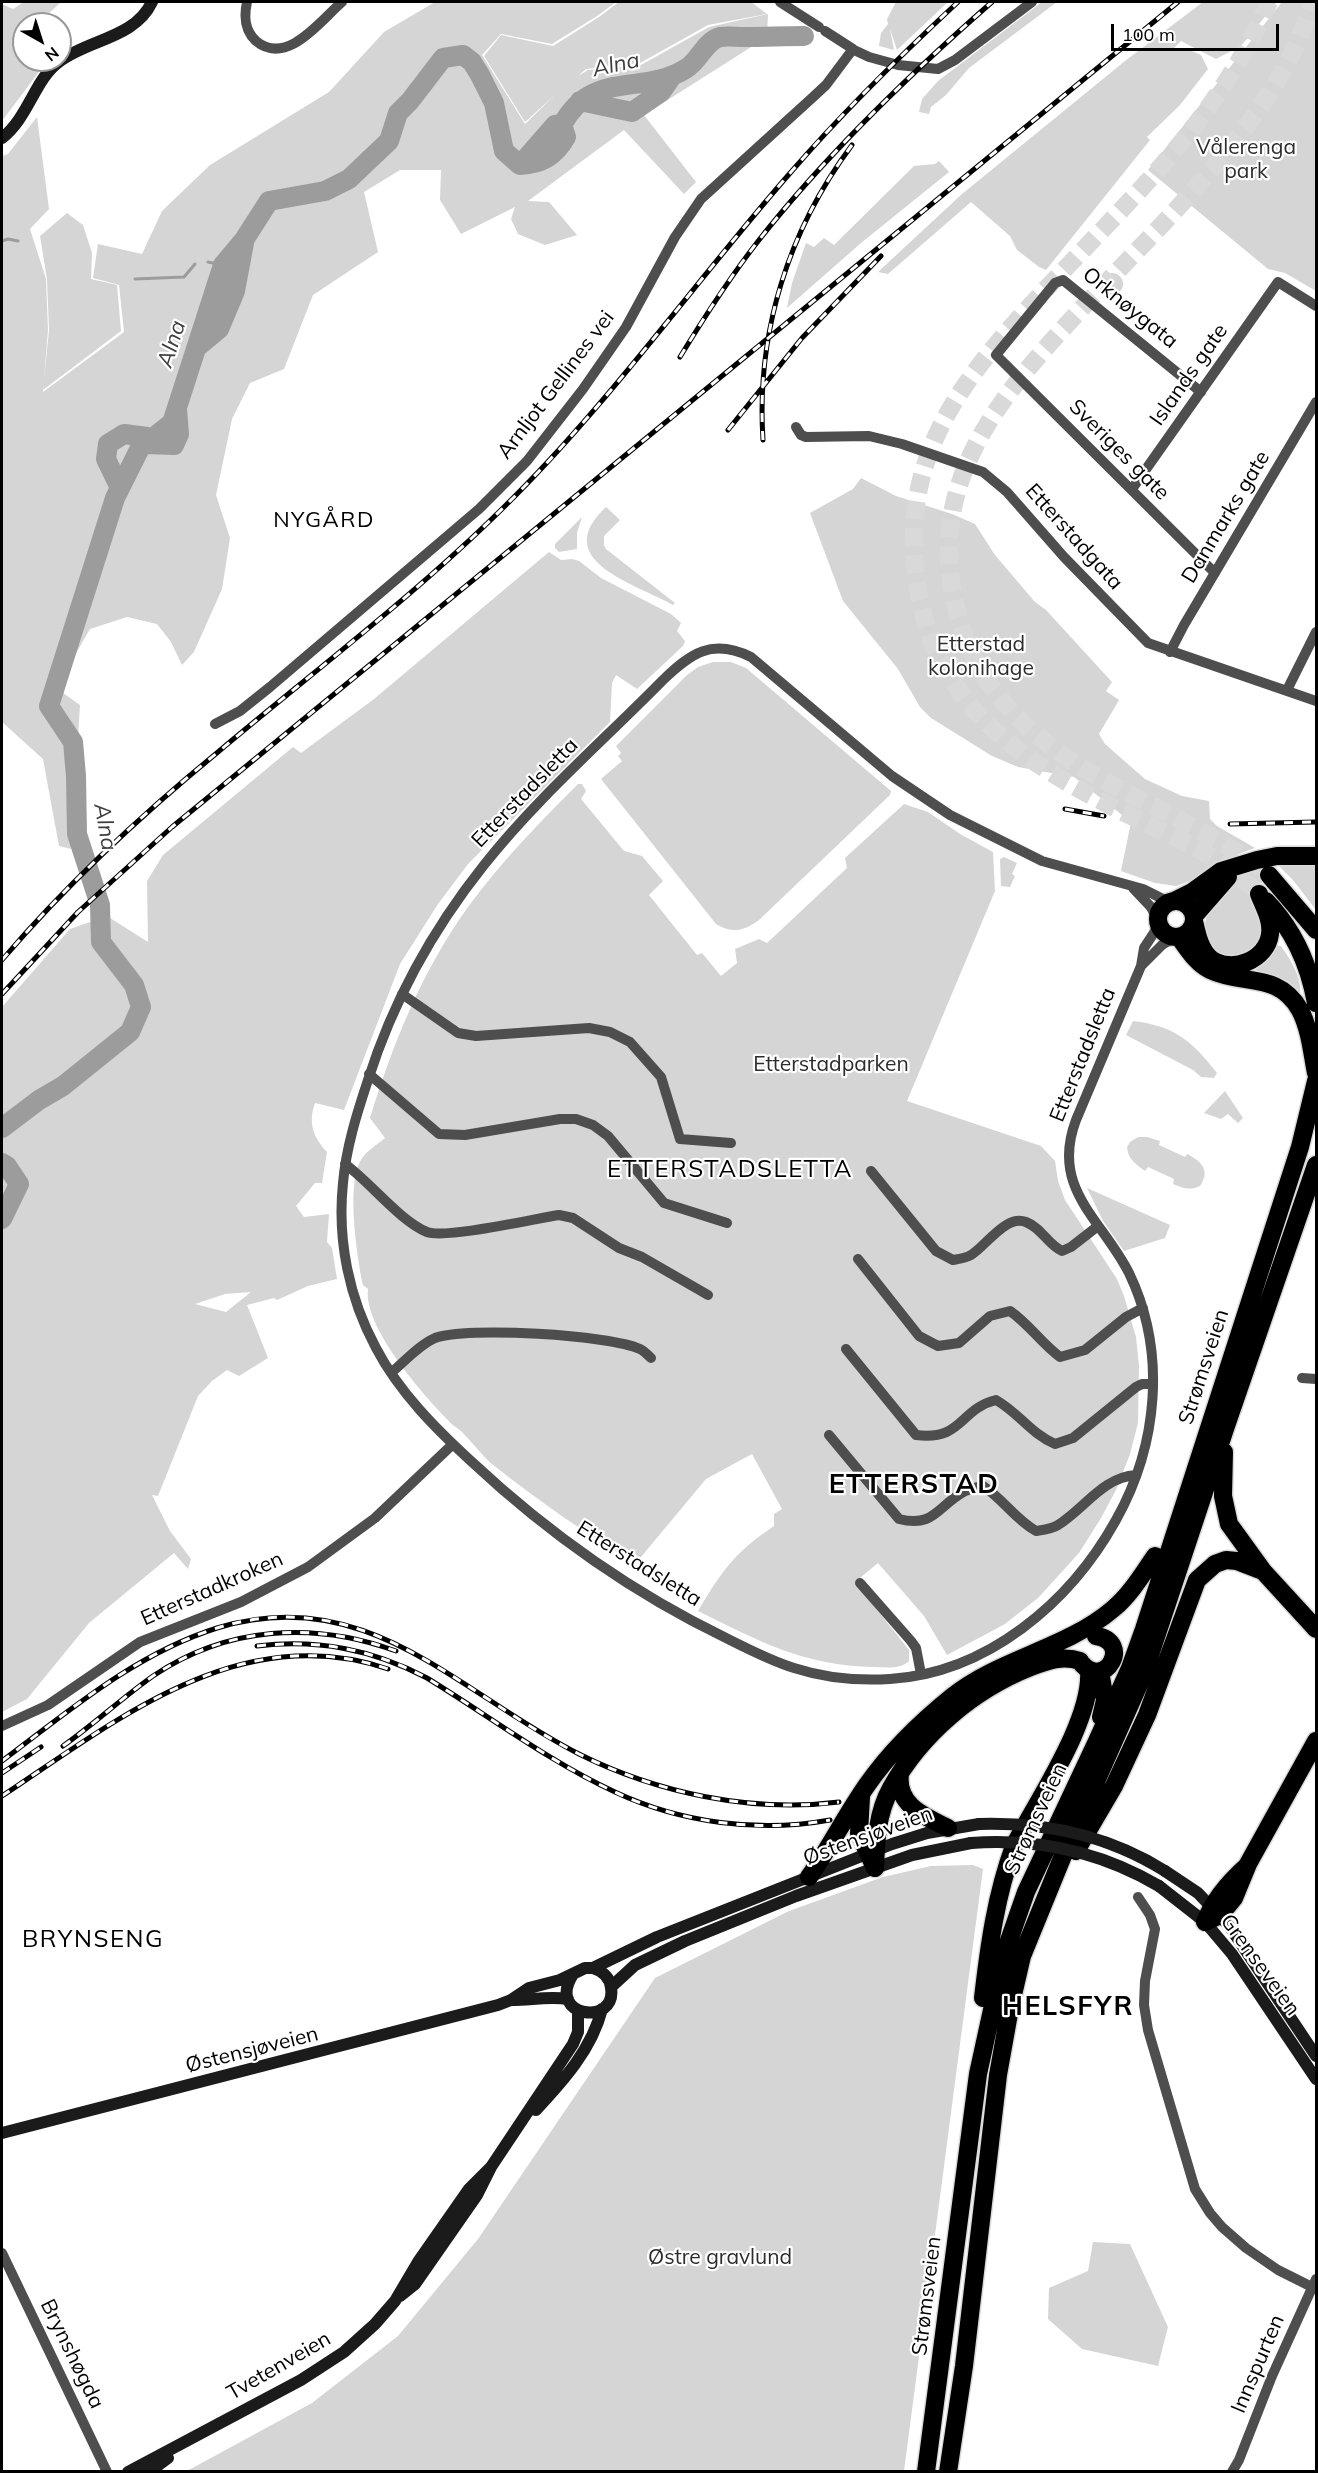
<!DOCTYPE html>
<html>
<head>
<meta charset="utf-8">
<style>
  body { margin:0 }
  #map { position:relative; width:1318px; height:2473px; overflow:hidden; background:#fff; font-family:Mulish,sans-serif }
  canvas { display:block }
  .frame { position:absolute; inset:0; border:3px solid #000; pointer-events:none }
  .north { position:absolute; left:12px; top:12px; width:60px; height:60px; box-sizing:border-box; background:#fff; border:2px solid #999; border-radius:50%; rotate:141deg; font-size:16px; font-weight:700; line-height:24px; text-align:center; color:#000 }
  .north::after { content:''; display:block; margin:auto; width:21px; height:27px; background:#000; clip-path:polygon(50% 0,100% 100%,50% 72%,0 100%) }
  .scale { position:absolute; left:1111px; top:24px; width:168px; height:27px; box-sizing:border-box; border:3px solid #000; border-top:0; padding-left:8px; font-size:18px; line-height:21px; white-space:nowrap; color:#000; -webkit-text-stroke:4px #fff; paint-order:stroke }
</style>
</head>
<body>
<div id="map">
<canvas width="1318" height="2473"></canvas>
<div class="frame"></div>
<div class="north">N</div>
<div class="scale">100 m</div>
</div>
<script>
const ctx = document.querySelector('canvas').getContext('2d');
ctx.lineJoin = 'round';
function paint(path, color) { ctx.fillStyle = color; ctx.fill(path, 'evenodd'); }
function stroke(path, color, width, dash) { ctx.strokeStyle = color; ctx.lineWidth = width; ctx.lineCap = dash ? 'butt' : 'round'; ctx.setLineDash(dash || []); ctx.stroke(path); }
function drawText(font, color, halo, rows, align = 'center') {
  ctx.font = font + ' Mulish,sans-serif'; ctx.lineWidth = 4.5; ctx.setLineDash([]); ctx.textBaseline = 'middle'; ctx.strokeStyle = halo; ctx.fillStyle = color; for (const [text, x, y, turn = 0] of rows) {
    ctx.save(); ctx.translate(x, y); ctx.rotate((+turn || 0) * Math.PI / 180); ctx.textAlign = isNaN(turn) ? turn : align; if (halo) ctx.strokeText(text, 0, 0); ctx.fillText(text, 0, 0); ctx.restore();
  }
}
const green = new Path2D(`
  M24 2H61L47 15 46 24H24V60H44V65L2 121V4L13 9Z
  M435 2H616L597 16 552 44 501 34 482 55 525 124 556 94 525 122 484 56 501 35 553 46 599 17 619 2H751L767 14 708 25 640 63 586 69 578 76 588 70 641 65 709 27 768 14 767 37 644 115 696 182 684 194 624 130 528 201 549 202 577 235 545 245 518 234 511 219 515 207 461 234 440 200 441 170H400L364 192 378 252 313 295 284 369 250 383 232 419 216 495 230 538 222 589 194 652 182 665 171 642 157 624 127 617 90 629 56 688 80 705 73 815 78 841 71 849 59 846 43 759 2 722V156L8 154 37 117 49 209 30 229 46 279 48 330 43 392 124 332 119 285 93 278 98 244 142 254 162 211 210 165 329 92 384 32Z
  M896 2H948L897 50 890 29 894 50 879 46 881 33 888 24 887 19Z
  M1042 2H1057L969 68 946 95 931 107 929 114 919 112 922 99 938 81Z
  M1203 2H1277L1241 46 1216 59 1181 41 1171 51 1187 49 1201 55 1208 69 1180 105 1147 137 1150 140 1046 270 1039 267 1017 250 1010 236 971 202 888 274 878 272 962 194 1125 61Z
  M1282 2H1316V291L1285 273 1268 269 1148 170Z
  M939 161 949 172 861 243 787 308 792 283 806 243 814 247 824 238 834 245 914 166 935 164Z
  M67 213 83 225 92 253 91 279 117 285 121 331 43 390 49 330 47 279 40 236Z
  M1101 284a11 11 0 1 1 22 0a11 11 0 1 1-22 0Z
  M861 478 896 496 952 514 975 524 995 555 1035 602 1046 610 1112 682 1106 691 1119 700 1099 734 1105 744 1145 779 1182 796 1209 801 1210 819 1217 826 1255 848 1220 861 1193 880 1176 886 1155 883 1121 871 1131 822 1074 777 1018 767 992 756 931 718 920 707 898 669 843 601 810 513 853 489Z
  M606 507 620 520 604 536V545L606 549 675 603 673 605C637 584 548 561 606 507Z
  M582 517 577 533V549L559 552 555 548V544Z
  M549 552 561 560 572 559 579 561 601 578 671 614 681 623 677 631 685 641 683 646 637 689 616 675 612 683 610 722 468 864 438 904 400 964 344 1110 315 1103C308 1123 313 1137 327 1152L322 1183H315L296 1206 304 1217 329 1214 327 1242 332 1248 337 1279 308 1286 277 1300 274 1298 247 1305 268 1358 239 1376 227 1370 212 1381 198 1396 158 1496 152 1495 170 1531 191 1559 188 1569 174 1553 89 1623 27 1699 2 1712V1007L70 929 107 916 148 942 147 881 163 855 293 747 301 753 374 699ZM251 1292 226 1312 195 1304 225 1294Z
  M713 662H731L746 668 891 791 890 795 759 920C744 931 732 934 716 924L601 779 622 761 618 756 621 753 616 746 687 675 698 667Z
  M578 784H582L586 791 581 799 624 851 642 856 663 881 649 895 697 955 702 953 721 976 737 963 735 949 759 939 767 943 847 868 845 858 904 804 928 812 960 834 993 852 995 891 907 1101 1041 1146 1055 1161 1058 1181 1065 1200 1117 1279 1124 1296 1136 1337 1139 1366 1138 1423 1130 1454 1116 1490 1101 1518 1079 1553 1038 1598 1005 1624 947 1655 924 1616 878 1563 855 1582 909 1650V1661C900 1670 886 1667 874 1667 804 1666 759 1641 698 1611 721 1572 736 1551 774 1526V1514L782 1509 752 1454 706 1479 636 1563C587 1535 536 1499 492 1464 481 1455 463 1430 454 1426 427 1400 363 1328 368 1289L363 1285C357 1257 346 1184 361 1160 366 1151 378 1144 385 1138L370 1118C393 1043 422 971 468 907 501 862 539 823 578 784Z
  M1004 857 1017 863 1012 874 1015 876 1010 887 1001 886 1000 859Z
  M1276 863H1316V910L1293 880 1278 865 1250 895 1262 912V943L1240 959 1214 953 1203 933C1206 911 1218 891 1236 877 1247 869 1263 867 1276 863Z
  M1274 945 1281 946C1290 959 1302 977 1300 993H1296L1258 973 1255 968Z
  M1133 1021C1175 1026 1192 1041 1217 1073L1214 1078 1201 1077 1193 1070 1126 1035Z
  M1225 1091 1243 1118 1238 1123 1228 1114 1221 1119 1204 1113Z
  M1138 1137H1147L1160 1141 1159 1145 1185 1157 1187 1154C1201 1161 1211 1170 1200 1186 1189 1191 1183 1188 1173 1184L1174 1179 1148 1167 1145 1171C1136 1164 1128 1160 1127 1147L1130 1142Z
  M1087 1188 1170 1225 1165 1238 1124 1251 1103 1221Z
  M973 1865 983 1869 904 2471H187L312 2403 398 2336 478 2239 655 1978 789 1911 883 1877 931 1866Z
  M1093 2242 1130 2244 1168 2327 1158 2366 1082 2349 1048 2319 1049 2288 1088 2271Z`);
const stream = new Path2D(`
  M2 241 8 239 18 241
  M208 262 223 265
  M135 279 184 277 195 264`);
const river = new Path2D(`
  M580 101 632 112 661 92 673 75
  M520 165 555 125 563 124
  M212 304 235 291 244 243
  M196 348 219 329 235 291
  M145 444 174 445 179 434 177 409
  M120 488 106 459 108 444 124 434 155 438
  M2 1128 39 1100 63 1086 130 1032 141 1007 134 985 101 942 100 905 77 834 76 776 73 742 49 706 115 498 140 448 172 423 223 265 244 240 269 201 325 191 349 179 389 141 398 113 410 101 443 58 463 55 472 62 480 75 494 103 504 151 520 165C542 164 555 156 566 137L562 125C593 68 642 97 687 68 699 61 705 41 720 37 727 36 736 37 744 37 764 37 784 36 804 36
  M2 1163 7 1166 19 1184 2 1219`);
const highwayTunnel = new Path2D(`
  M1261 869C1184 811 1086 787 1018 718 983 683 961 640 953 592 930 472 1008 388 1083 307 1161 224 1282 113 1312 2
  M1255 889 1218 861 1198 849C1067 783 930 735 915 566 905 455 959 384 1030 306 1065 268 1102 231 1137 193 1191 135 1238 74 1269 2`);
const street = new Path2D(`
  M247 2C244 16 244 30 256 41 287 67 321 20 342 2
  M780 2 819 27
  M852 49 869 57 898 65 938 69 955 60 1032 2
  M1201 392 1063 280 1055 283 996 355 1215 573
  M796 427 801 435 806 437 869 436 902 444 983 472 1007 492 1064 557 1148 643 1316 701
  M1132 489 1278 282 1316 306
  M1170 652 1184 625 1316 402
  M1287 690 1316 632
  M215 724 240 711 270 687 479 509 527 461 583 389 626 327 675 237 701 199 812 98 826 85 853 49 825 31
  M1133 888 1150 906 1158 919
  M1159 925 1144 948 1141 966 1076 1120C1050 1189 1102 1219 1129 1273 1167 1352 1158 1445 1116 1520 1070 1603 987 1673 890 1679 858 1681 825 1678 794 1668 771 1661 748 1649 726 1638 633 1593 548 1533 472 1462 436 1429 399 1392 376 1348 349 1298 337 1240 343 1183 346 1148 357 1113 368 1080 393 1001 433 929 484 865 537 798 603 741 663 680 691 653 712 638 751 657L892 776 950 815 1042 861 1143 889 1169 902
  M1141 966 1162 945 1175 937
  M402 994 458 1033 476 1036 589 1028 610 1032 630 1042 661 1077 680 1139 731 1143
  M369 1074 439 1134 465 1135 560 1119H576L593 1125 608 1136 664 1203 727 1223
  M345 1164C370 1182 400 1221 427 1232 446 1239 534 1219 559 1215L573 1218 619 1248 642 1257 708 1295
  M871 1171 936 1251 953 1260C959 1259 966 1258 971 1255 986 1246 1006 1214 1026 1222 1042 1228 1047 1244 1062 1251L1071 1247 1098 1226
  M858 1259 919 1336 938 1346 959 1343 990 1316 1010 1311C1029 1324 1041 1343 1060 1357L1085 1350 1126 1317 1143 1308
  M846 1349 916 1435C963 1441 959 1409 996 1400 1019 1413 1030 1433 1055 1444L1073 1438 1136 1387 1142 1384H1153
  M391 1373C404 1362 419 1345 435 1338 466 1326 610 1335 640 1349 644 1351 648 1355 651 1358
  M1302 1378 1316 1379
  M829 1435 899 1519C935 1528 937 1506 965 1491 970 1489 977 1487 983 1486 1003 1499 1015 1519 1036 1531 1043 1530 1052 1529 1058 1525 1084 1509 1103 1477 1136 1475
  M860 1583 911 1641 916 1648 921 1674
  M2 1726 48 1705 140 1642 241 1602 308 1567 375 1518 453 1444
  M1138 1897 1150 1915 1155 1929 1145 1981 1144 2005 1148 2030 1195 2189 1210 2213 1222 2227 1246 2248 1278 2270 1312 2287
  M2 2253 107 2472
  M1232 2472 1239 2460 1272 2376 1316 2279`);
const secondary = new Path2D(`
  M2 138C29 117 35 78 60 61 90 39 135 38 152 2
  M1165 1871 1198 1893 1230 1927 1316 2056
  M1159 1886 1205 1922 1232 1954 1316 2079
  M572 1976C547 2018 617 2026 611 1988 610 1978 603 1971 593 1968
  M611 1987 635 1965 685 1941 796 1896 912 1855 971 1843
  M512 2000C531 2000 549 1996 568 1999
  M536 2110C563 2081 592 2049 602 2009
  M2 2133 498 2005 511 2000 529 1988 560 1980 585 1968H593L657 1937 892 1844 927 1833 979 1824
  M400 2296 415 2284 477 2195 491 2167 573 2044 578 2032V2011
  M128 2472 301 2380 344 2352 375 2324 395 2301 418 2262 469 2189 491 2167
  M149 2472 168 2458`);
const highway = new Path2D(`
  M1269 875 1316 930
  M1174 901 1192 892 1221 871 1257 860 1277 856H1316
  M1266 901C1294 930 1309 964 1316 1003
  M1158 919a18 18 0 1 1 36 0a18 18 0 1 1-36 0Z
  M1194 916 1228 877
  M1194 921C1197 934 1200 950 1211 959 1232 974 1267 960 1270 934 1272 920 1264 907 1259 894
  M1179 937C1188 949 1196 963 1210 970 1243 986 1278 971 1300 1010 1310 1029 1312 1053 1316 1073
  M1224 1452 1223 1496 1229 1524 1263 1571 1316 1629
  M1082 1664C1105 1690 1133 1642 1096 1636
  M1100 1671 1105 1700 1101 1717
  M900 1774C896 1805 924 1816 948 1828
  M861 1797 859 1833 875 1868
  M1076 1851 1114 1786 1147 1715 1197 1580 1215 1564 1226 1560 1237 1561 1263 1571
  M875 1868C876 1841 877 1813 891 1788 921 1734 973 1690 1031 1667 1047 1661 1063 1655 1080 1661
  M809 1877C830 1847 846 1815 867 1785 890 1752 922 1721 953 1696 1001 1658 1066 1649 1113 1609 1130 1595 1142 1575 1155 1556
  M1205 1922 1220 1915 1234 1898 1248 1864 1316 1741
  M1205 1922C1214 1899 1229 1882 1247 1866
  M983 1998C989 1946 996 1895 1014 1846 1037 1801 1093 1720 1089 1670
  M926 2472 978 2074 1004 1955 1026 1892 1097 1741 1130 1668 1144 1629 1300 1147 1316 1081
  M948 2472 964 2366 998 2075 1010 2008 1022 1956 1062 1858 1144 1673 1226 1426 1316 1165`);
const rail = new Path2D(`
  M680 357C705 316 730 277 759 240 826 155 911 73 992 2
  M728 430 802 338 881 256
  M763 440C756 333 788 231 852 145
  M1065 809 1104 816
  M1230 824 1316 822
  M2 960C67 884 140 816 218 752 313 672 414 596 503 508 608 405 694 283 791 172 843 112 900 56 958 2
  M2 994 78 912 172 827 1178 2
  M257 1646C318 1639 372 1649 427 1678 489 1716 550 1762 615 1792 681 1823 759 1833 830 1820
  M63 1746C94 1724 122 1698 153 1676 227 1626 314 1621 396 1651
  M2 1761C69 1711 135 1654 217 1628 367 1582 457 1692 579 1754 657 1793 752 1813 839 1802
  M2 1773 41 1747
  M2 1796C117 1720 240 1619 388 1669`);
const secondaryBridge = new Path2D(`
  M979 1824C1046 1822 1107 1835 1165 1871
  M971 1843C1038 1838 1101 1852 1159 1886`);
const parkNames = [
  ["Vålerenga",1246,148],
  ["park",1246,172],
  ["Etterstad",981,645],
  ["kolonihage",981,669],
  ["Etterstadparken",831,1065],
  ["Østre gravlund",720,2258]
];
const streetNames = [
  ["Orknøygata",1130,308,39],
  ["Islands gate",1189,375,-55],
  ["Arnljot Gellines vei",556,385,-53],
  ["Sveriges gate",1119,450,45],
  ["Danmarks gate",1226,517,-59],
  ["Etterstadgata",1074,537,48],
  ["Etterstadsletta",525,793,-46],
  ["Etterstadsletta",1083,1055,-68],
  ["Strømsveien",1204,1367,-72],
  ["Etterstadsletta",639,1564,32],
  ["Etterstadkroken",212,1589,-24],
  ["Strømsveien",1036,1819,-65],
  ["Østensjøveien",868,1836,-20],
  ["Grenseveien",1260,1965,54],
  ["Østensjøveien",252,2050,-14],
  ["Strømsveien",927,2296,-83],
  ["Brynshøgda",72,2354,64],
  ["Innspurten",1258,2364,-67],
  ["Tvetenveien",279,2366,-30]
];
const waterNames = [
  ["Alna",616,65,-12],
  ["Alna",172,344,-72],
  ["Alna",105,827,80]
];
const neighbourhoodNames = [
  ["NYGÅRD",324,520]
];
const quarterNames = [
  ["ETTERSTADSLETTA",730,1170],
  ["BRYNSENG",93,1940]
];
const districtNames = [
  ["ETTERSTAD",914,1485],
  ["HELSFYR",1068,2007]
];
paint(green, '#d5d5d5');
stroke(stream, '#9c9c9c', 3);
stroke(river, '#9c9c9c', 20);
stroke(highwayTunnel, '#d9d9d9', 18, [18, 9]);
stroke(highway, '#dbdbdb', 21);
stroke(street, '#4e4e4e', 10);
stroke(secondary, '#1b1b1b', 12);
stroke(highway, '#000', 18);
stroke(rail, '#000', 5);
stroke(rail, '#fff', 3, [9]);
stroke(secondaryBridge, '#1b1b1b', 12);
drawText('21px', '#2c2c2c', '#fff', parkNames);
drawText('21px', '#000', '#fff', streetNames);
drawText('italic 22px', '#3d3d3d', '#fff', waterNames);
ctx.letterSpacing = '1.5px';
drawText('22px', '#000', '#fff', neighbourhoodNames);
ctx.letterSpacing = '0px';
ctx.letterSpacing = '1.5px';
drawText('24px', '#000', '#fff', quarterNames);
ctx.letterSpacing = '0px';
ctx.letterSpacing = '1.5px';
drawText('bold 27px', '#000', '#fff', districtNames);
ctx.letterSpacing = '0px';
</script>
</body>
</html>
